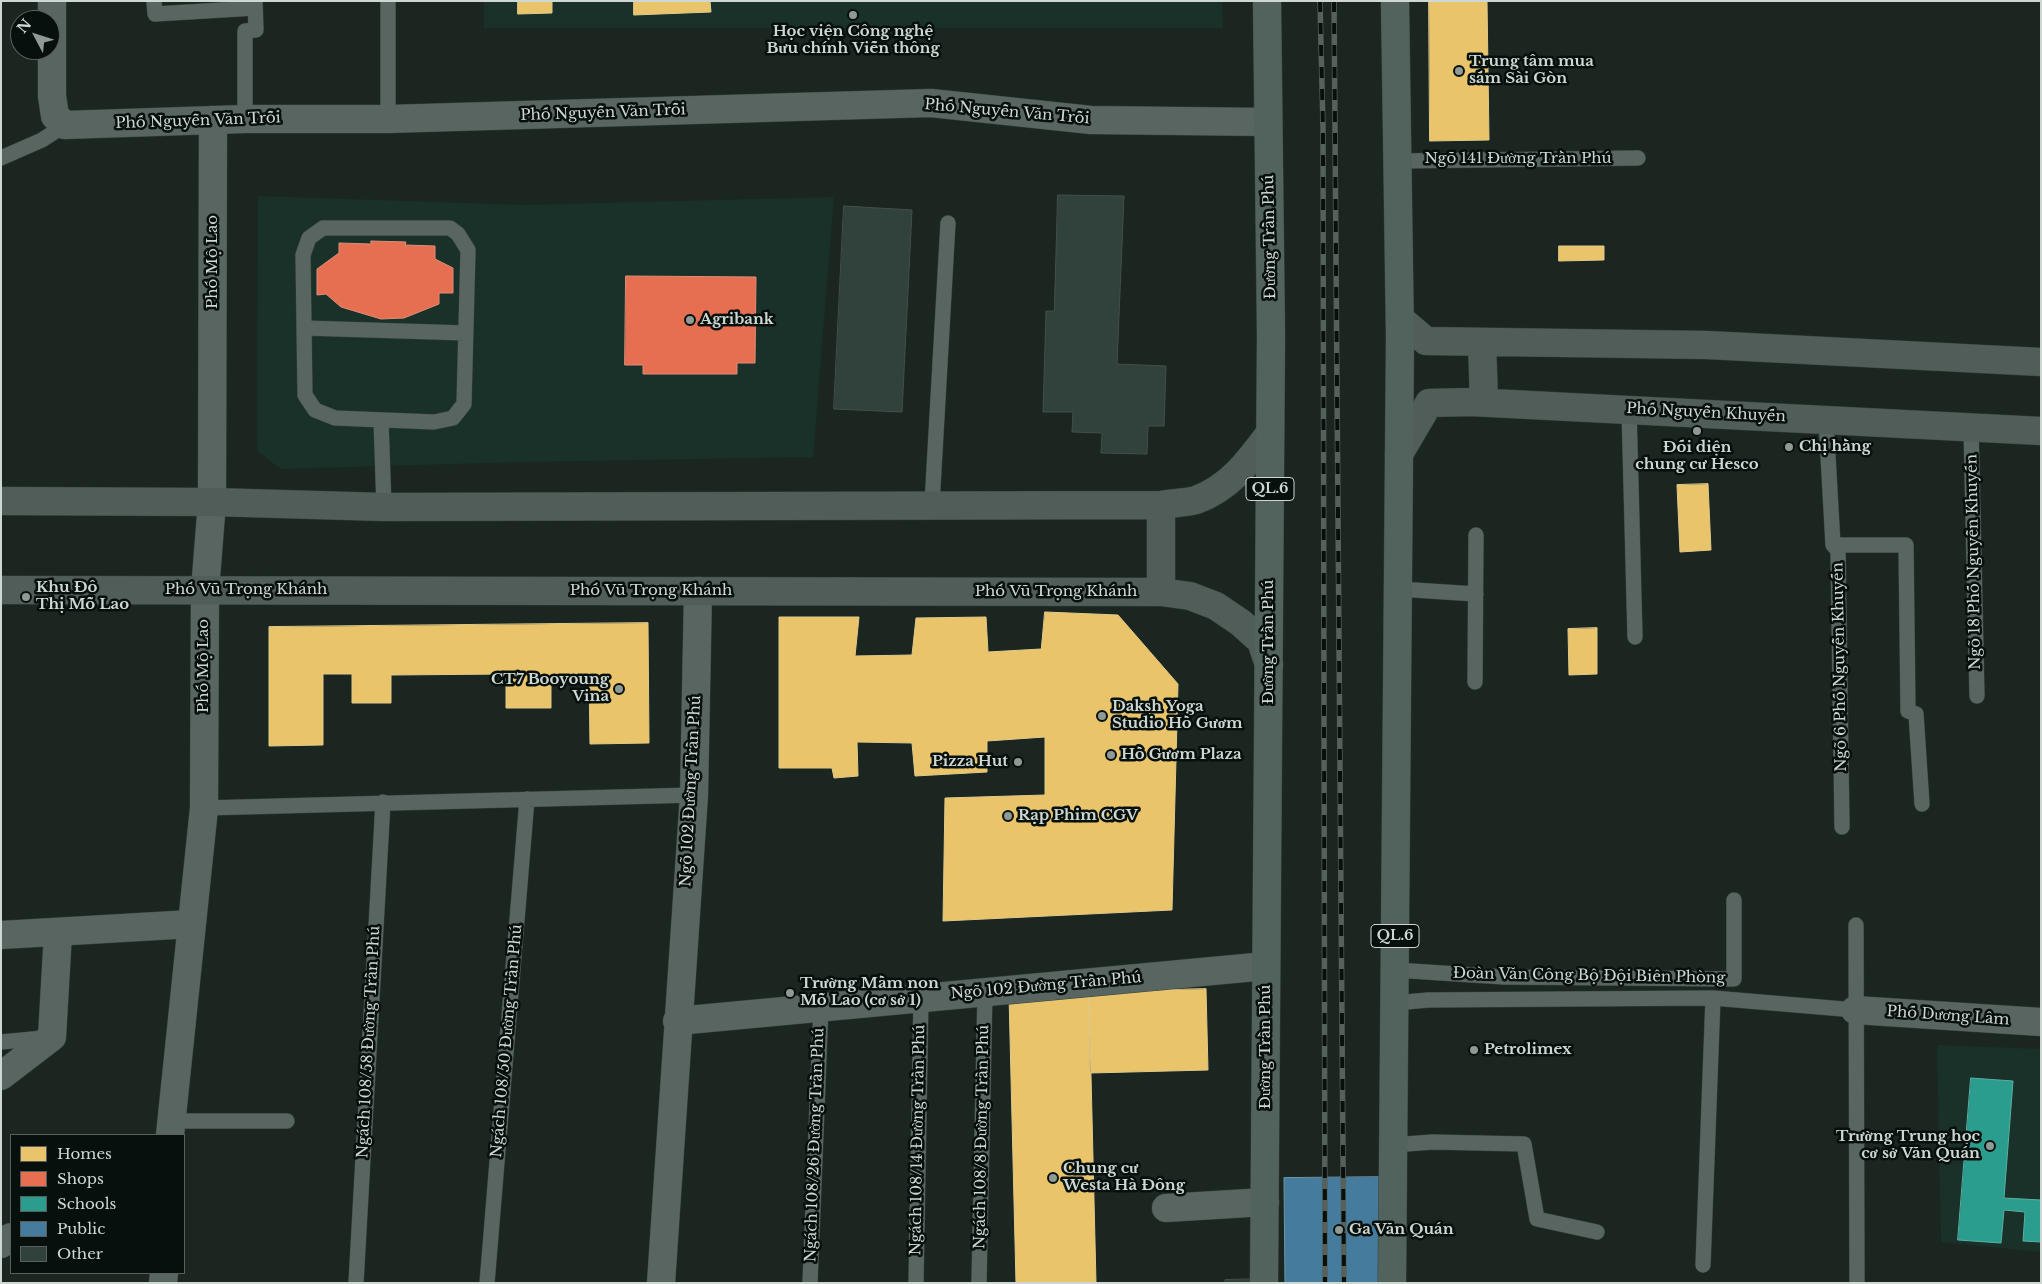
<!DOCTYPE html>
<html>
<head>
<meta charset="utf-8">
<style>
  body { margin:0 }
  #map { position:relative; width:2042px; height:1284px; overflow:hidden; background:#1b2621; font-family:"Libre Baskerville",serif }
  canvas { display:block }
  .frame { position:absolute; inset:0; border:2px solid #cdd8d3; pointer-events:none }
  .legend { position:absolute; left:10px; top:1134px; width:175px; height:140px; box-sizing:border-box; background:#08100d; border:1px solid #57605c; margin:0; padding:6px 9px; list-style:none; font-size:15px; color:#cdd8d3 }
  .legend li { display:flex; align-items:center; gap:10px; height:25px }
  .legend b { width:25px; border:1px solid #57605c }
  .north { position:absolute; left:10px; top:10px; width:50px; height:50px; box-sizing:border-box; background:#08100d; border:1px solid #57605c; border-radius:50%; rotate:310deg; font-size:14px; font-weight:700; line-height:20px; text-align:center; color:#cdd8d3 }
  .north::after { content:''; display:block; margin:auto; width:18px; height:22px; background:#8f9a95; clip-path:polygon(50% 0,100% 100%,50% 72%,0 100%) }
</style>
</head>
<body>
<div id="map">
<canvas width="2042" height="1284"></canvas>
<div class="frame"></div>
<ul class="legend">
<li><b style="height:14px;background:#e9c46a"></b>Homes</li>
<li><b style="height:14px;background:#e76f51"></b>Shops</li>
<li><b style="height:14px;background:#2a9d8f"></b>Schools</li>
<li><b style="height:14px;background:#457b9d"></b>Public</li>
<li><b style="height:14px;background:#31413b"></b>Other</li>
</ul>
<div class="north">N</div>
</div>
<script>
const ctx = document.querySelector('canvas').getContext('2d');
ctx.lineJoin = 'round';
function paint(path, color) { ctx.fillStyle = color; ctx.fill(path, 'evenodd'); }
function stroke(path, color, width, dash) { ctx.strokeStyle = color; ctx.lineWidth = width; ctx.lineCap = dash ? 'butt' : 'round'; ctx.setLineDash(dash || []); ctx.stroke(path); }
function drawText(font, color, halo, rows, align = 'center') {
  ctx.font = font + ' "Libre Baskerville",serif'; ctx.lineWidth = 5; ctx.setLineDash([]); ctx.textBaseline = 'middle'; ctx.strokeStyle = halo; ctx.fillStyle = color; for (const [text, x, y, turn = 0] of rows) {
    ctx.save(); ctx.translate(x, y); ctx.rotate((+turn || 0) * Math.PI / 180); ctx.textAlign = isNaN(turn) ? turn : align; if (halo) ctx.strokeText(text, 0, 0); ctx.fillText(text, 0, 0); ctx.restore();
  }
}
const built = new Path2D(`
  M484 1H1222L1223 28H484Z
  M258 196 525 205 834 197 813 457 522 462 281 469 257 451Z
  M1937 1045 2041 1049V1252L1941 1242Z`);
const homes = new Path2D(`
  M518 1H552V13L518 14Z
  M634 1H710L711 12 634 15Z
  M1429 1H1487L1489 140 1430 141Z
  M1559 246H1604V260L1559 261Z
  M1708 484 1711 550 1680 552 1677 485Z
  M1045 612 1118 615 1178 684 1172 910 943 921 945 798 1045 795V737L987 741V772L915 776 912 743 857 742 858 776 834 778 832 768H779V617H859L855 656 912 655 916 618 986 617 988 652 1041 649Z
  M648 623 649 743 590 744 589 674H551V708H506V674L391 675V703H352V674H323V745L269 746V627Z
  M1597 628V674L1569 675 1568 629Z
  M1206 989 1208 1070 1090 1073 1089 992Z
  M1089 992 1096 1283H1016L1009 995Z`);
const shops = new Path2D(`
  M371 241 406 242 405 245 435 246V259L453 268V293H439V304L404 318 381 319 341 307 326 294 317 295V269L339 253V243L371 244Z
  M626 276 756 277 755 363H737V374H643V365H625Z`);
const schools = new Path2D(`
  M1971 1078 2013 1081 2004 1198 2041 1200V1242L2023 1241 2025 1212 2004 1210 2001 1243 1958 1240Z`);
const public = new Path2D(`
  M1393 1177V1283H1285L1284 1178Z`);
const building = new Path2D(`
  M1058 195 1124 196 1117 364 1166 366 1164 426H1148L1147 454 1101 453 1102 433 1072 432 1073 412H1043L1046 311H1054Z
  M844 206 912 210 902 412 834 409Z
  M1263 1279V1283H1225V1280Z`);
const lane = new Path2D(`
  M154 1 155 14 255 8
  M245 119V31L256 30 255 1
  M388 119V1
  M1 158 42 140 65 125
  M1398 161 1638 158
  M323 228H450L458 234 468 250 464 404 453 418 434 422 335 418 315 410 305 395 303 255 309 238Z
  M304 328 466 333
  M1629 409 1635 637
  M381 420 384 507
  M1826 420 1833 545 1838 550 1842 827
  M1971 427 1977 696
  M932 504 948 223
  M1833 545H1906L1908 711 1916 714 1922 804
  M1398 589 1476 594
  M1475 682 1476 535
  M204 808 694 795
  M1856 925 1857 1283
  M1395 970 1504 977 1734 979V900
  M1395 1003 1428 1000 1713 998 1855 1010
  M1 1042 44 1038
  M171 1121H287
  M1393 1145 1432 1142 1524 1144 1537 1219 1597 1232
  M1703 1265 1713 998
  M356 1283 383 802
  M487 1283 527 799
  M810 1283 821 1007
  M916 1283 921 998
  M979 1283 985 991`);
const street = new Path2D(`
  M52 1V96L55 116 65 125 245 119H388L931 103 1091 120 1268 122
  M1 935 192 924
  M1855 1010 2041 1022
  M677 1021 1266 966
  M1 1076 52 1037 58 933
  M170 1135 204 808 205 590 212 502 213 120
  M1166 1208 1265 1202
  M1 1244 11 1237
  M163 1283 164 1273
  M661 1283 694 795 698 591`);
const secondary = new Path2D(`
  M1400 319 1426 341 1707 345 2041 362
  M1482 342 1484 402
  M1399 454 1429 403 1471 402 2041 431
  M1 501 212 502 384 507 1161 505C1172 503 1185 503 1196 500 1230 488 1249 461 1270 433
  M1 590 1161 592 1190 596 1216 606 1241 623 1261 641 1269 665
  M1161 592V505`);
const highway = new Path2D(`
  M1264 1283 1271 336 1267 1
  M1392 1283 1400 337 1395 1`);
const rail = new Path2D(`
  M1320 1 1323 128 1325 1283
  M1334 1 1344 1283`);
const markers = [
  [853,15,5,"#8f9a95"],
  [1459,71,5,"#8f9a95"],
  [690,320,5,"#8f9a95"],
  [1697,431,5,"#8f9a95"],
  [1789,447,5,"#8f9a95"],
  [26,597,5,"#8f9a95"],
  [619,689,5,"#8f9a95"],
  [1102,716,5,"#8f9a95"],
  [1111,755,5,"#8f9a95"],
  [1018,762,5,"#8f9a95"],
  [1008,816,5,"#8f9a95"],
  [790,993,5,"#8f9a95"],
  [1474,1050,5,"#8f9a95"],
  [1990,1146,5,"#8f9a95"],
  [1053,1178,5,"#8f9a95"],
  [1339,1230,5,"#8f9a95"]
];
const shields = [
  [1270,489,48],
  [1395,936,48]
];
const shieldNames = [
  ["QL.6",1270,489],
  ["QL.6",1395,936]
];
const poiNames = [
  ["Học viện Công nghệ",853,32,"center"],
  ["Bưu chính Viễn thông",853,49,"center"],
  ["Trung tâm mua",1469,62],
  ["sắm Sài Gòn",1469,79],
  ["Agribank",700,320],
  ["Chị hằng",1799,447],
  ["Đối diện",1697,448,"center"],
  ["chung cư Hesco",1697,465,"center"],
  ["Khu Đô",36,588],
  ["Thị Mỗ Lao",36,605],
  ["CT7 Booyoung",609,680,"right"],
  ["Vina",609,697,"right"],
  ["Daksh Yoga",1112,707],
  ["Studio Hồ Gươm",1112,724],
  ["Hồ Gươm Plaza",1121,755],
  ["Pizza Hut",1008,762,"right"],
  ["Rạp Phim CGV",1018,816],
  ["Trường Mầm non",800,984],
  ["Mỗ Lao (cơ sở 1)",800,1001],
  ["Petrolimex",1484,1050],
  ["Trường Trung học",1980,1137,"right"],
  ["cơ sở Văn Quán",1980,1154,"right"],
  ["Chung cư",1063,1169],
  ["Westa Hà Đông",1063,1186],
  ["Ga Văn Quán",1349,1230]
];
const streetNames = [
  ["Phố Nguyễn Văn Trỗi",1007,112,5],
  ["Phố Nguyễn Văn Trỗi",603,113,-2],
  ["Phố Nguyễn Văn Trỗi",198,121,-2],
  ["Ngõ 141 Đường Trần Phú",1518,159],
  ["Đường Trần Phú",1270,237,-91],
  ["Phố Mộ Lao",213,262,-90],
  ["Phố Nguyễn Khuyến",1706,413,3],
  ["Ngõ 18 Phố Nguyễn Khuyến",1974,562,-91],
  ["Phố Vũ Trọng Khánh",246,590],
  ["Phố Vũ Trọng Khánh",651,591],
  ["Phố Vũ Trọng Khánh",1056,592],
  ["Đường Trần Phú",1269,642,-90],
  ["Phố Mộ Lao",204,666,-90],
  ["Ngõ 6 Phố Nguyễn Khuyến",1840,667,-91],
  ["Ngõ 102 Đường Trần Phú",691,791,-87],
  ["Đoàn Văn Công Bộ Đội Biên Phòng",1589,976,1],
  ["Ngõ 102 Đường Trần Phú",1046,986,-5],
  ["Phố Dương Lâm",1948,1016,4],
  ["Ngách 108/50 Đường Trần Phú",507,1041,-85],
  ["Ngách 108/58 Đường Trần Phú",369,1042,-87],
  ["Đường Trần Phú",1266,1047,-90],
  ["Ngách 108/8 Đường Trần Phú",982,1137,-89],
  ["Ngách 108/14 Đường Trần Phú",918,1140,-89],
  ["Ngách 108/26 Đường Trần Phú",815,1145,-88]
];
paint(built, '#193128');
paint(homes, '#e9c46a');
stroke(homes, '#e1ca8a', 1);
paint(shops, '#e76f51');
stroke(shops, '#df8e78', 1);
paint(schools, '#2a9d8f');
stroke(schools, '#5bafa3', 1);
paint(public, '#457b9d');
stroke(public, '#6e97ad', 1);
paint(building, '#31413b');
stroke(building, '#454e4a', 1);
stroke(lane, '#38423d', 16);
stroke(street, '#38423d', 29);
stroke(secondary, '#38423d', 29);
stroke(highway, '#38423d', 29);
stroke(lane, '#596560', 15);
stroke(street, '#596560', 28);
stroke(secondary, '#515d58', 28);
stroke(highway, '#52625c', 28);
stroke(rail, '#56615c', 5.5);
stroke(rail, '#08100d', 4, [11]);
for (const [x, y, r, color] of markers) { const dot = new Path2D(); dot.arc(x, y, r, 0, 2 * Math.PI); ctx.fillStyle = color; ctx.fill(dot); stroke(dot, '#08100d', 2); }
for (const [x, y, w] of shields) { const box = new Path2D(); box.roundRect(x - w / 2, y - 11.5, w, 23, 4); ctx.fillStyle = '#08100d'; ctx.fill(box); stroke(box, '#cdd8d3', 1); }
drawText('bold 14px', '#cdd8d3', null, shieldNames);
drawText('bold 15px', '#cdd8d3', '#08100d', poiNames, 'left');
drawText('15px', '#cdd8d3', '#08100d', streetNames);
</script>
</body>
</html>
